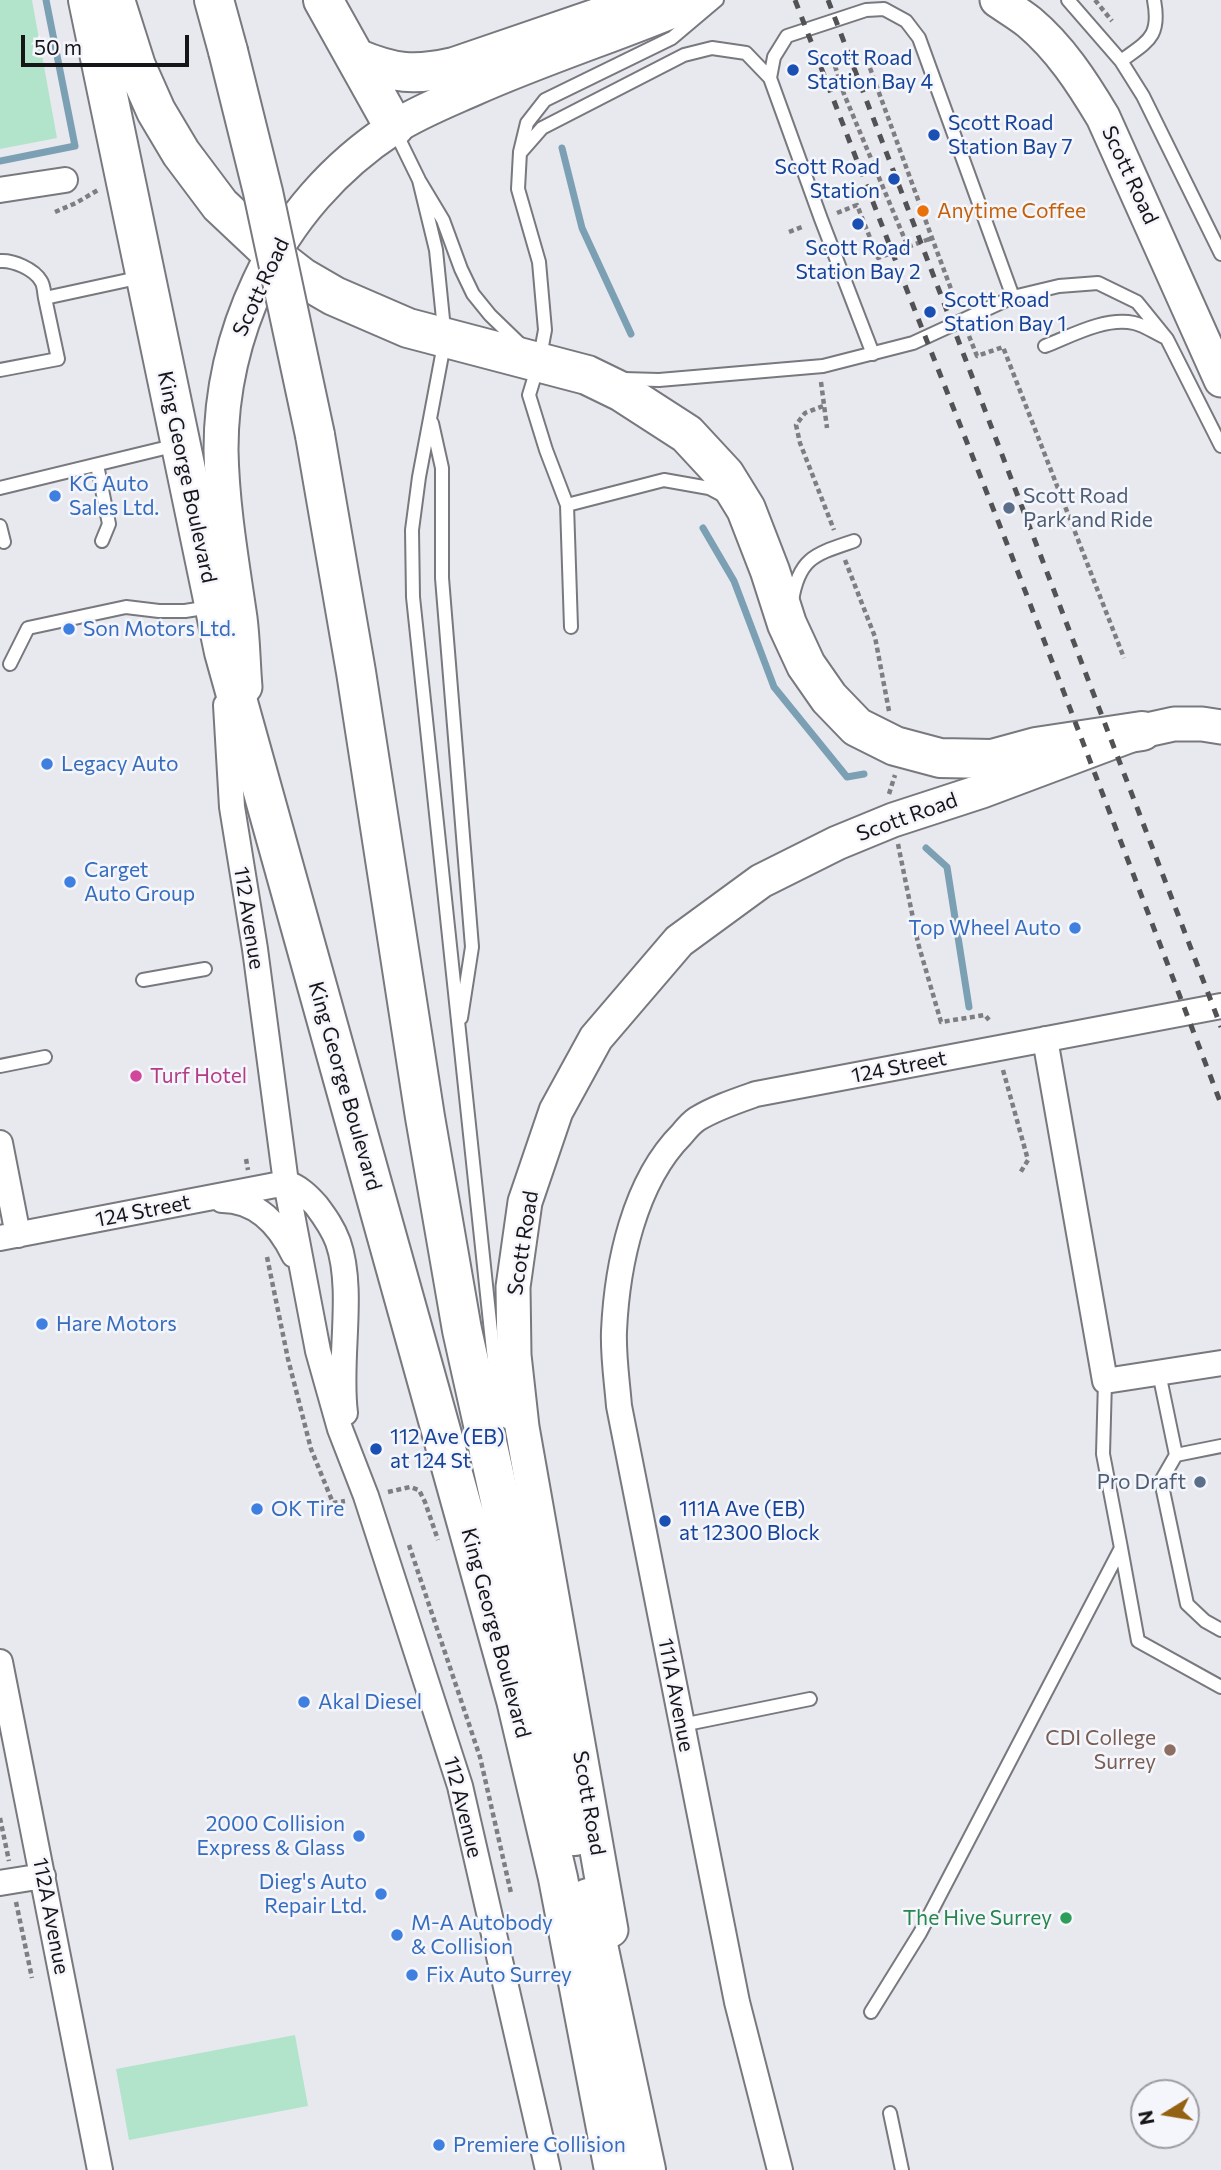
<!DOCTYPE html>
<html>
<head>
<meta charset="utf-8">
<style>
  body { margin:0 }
  #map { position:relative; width:1221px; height:2170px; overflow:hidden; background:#e8e9ef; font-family:Commissioner,sans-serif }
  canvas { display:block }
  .north { position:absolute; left:1130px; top:2079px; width:70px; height:70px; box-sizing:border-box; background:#f5f6fc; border:2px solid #9c9ca1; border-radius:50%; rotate:259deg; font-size:19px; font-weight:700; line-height:28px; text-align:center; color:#161618 }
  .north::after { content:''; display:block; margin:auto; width:24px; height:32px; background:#936212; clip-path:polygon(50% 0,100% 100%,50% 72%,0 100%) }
  .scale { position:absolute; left:21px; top:35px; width:168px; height:32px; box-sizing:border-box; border:4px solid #161618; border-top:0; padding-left:9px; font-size:21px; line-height:24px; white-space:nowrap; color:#161618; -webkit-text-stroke:5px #f5f6fc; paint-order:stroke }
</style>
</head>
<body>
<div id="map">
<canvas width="1221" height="2170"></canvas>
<div class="north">N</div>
<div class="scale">50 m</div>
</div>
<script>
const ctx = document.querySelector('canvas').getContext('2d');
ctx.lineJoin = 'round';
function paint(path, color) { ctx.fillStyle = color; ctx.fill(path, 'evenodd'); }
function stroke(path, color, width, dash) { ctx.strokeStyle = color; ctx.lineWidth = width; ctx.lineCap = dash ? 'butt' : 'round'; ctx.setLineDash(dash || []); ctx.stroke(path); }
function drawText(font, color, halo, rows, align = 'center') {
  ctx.font = font + ' Commissioner,sans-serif'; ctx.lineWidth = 5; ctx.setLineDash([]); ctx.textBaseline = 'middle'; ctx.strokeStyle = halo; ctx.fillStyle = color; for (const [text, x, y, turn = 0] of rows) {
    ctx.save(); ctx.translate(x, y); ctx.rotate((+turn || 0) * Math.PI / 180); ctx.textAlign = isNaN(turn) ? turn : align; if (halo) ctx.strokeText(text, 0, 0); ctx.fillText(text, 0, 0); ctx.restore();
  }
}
const green = new Path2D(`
  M0 0H32L57 138 0 149Z
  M295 2035 308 2106 129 2140 116 2069Z`);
const stream = new Path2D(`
  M562 148 582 228 631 334
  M0 161 75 146 46 0
  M703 528 734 581 774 687 847 777 864 774
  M926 848 947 867 969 1007`);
const path = new Path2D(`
  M1095 0 1112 21
  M835 66 844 94 908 247
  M870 68 932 238
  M55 212 76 203 98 190
  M837 213 857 205 878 258 932 238 927 240 932 238 957 305
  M789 232 802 227
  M969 336 977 356 1003 347 1124 658
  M821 382 827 428
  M823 406 805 413 796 425 800 443 834 530
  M845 560 875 637 889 711
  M889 794 895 775
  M898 844 918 943 941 1022 985 1015 989 1020
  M1003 1070 1028 1160 1020 1173
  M246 1159 248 1170
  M267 1257 288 1359 311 1449 333 1503 345 1501
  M388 1492 410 1487 419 1490 425 1502 438 1540
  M409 1545 480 1757 511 1893
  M0 1818 9 1861
  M16 1902 32 1978`);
const lane = new Path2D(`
  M1068 0 1121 61 1143 96 1221 254
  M1121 61C1148 41 1161 37 1154 0
  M770 78 774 57 787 36 866 10 884 9 906 21 919 38 1013 297
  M395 131 419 180 443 220 461 269 473 294 490 315 521 345
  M521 152 542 128 684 55 712 48 746 53 770 78 821 219 873 354
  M419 180 436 250 445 339 419 477 412 530 413 597 496 1379 507 1422
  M0 261C13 260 34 269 41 281 44 285 44 293 45 298
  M1045 346C1071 336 1104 317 1134 323 1144 325 1155 333 1164 337
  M0 370 58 359 45 298 142 277
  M623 379 659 380 823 366 913 343 1013 297 1059 286 1098 283 1137 302 1167 339 1221 446
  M432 423 442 468V578L472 947 461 1018
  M97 465 109 524 102 541
  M0 488 177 445
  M567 505 664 480 709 488 724 496
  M0 526 4 542
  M792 601C799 557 816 554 854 541
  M571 627 567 505 546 450 529 395 539 362 545 330 539 262 518 189 520 152 527 123 545 100 672 38 717 0
  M10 664 28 628 126 607 159 611H185L210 607
  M143 980 205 969
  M0 1066 45 1057
  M1159 1373 1176 1455 1161 1481 1187 1604 1205 1621 1221 1630
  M1176 1455 1221 1446
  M1121 1548 1138 1641 1221 1687
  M682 1725 810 1699
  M871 2012 920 1933 1121 1548 1103 1454 1105 1381
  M890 2113 902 2170`);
const street = new Path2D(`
  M0 190 65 180
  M226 705 232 807 255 949 286 1183 318 1351 340 1429 366 1496 460 1786 548 2170
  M1045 1039 1105 1381 1221 1363
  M0 1143 18 1235
  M286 1183C299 1187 308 1196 316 1205 325 1217 333 1228 338 1242 355 1291 338 1360 345 1413
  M222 1200C257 1200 280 1226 294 1255
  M0 1238 286 1183
  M0 1662 100 2170
  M0 1883 43 1876
  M780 2170 737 2002 619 1406C617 1381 613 1356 614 1331 617 1265 634 1182 682 1134 686 1129 691 1123 697 1119 715 1108 736 1101 756 1094L1221 1006`);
const secondary = new Path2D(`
  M997 0C1007 7 1019 14 1029 22 1060 48 1082 82 1103 117L1221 380
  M245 687C243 664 243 641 240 618 232 563 222 506 221 450 221 391 234 335 259 282 288 219 335 166 393 128 418 112 446 101 473 89 547 56 625 32 699 0
  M611 1930 522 1427 514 1355 513 1287 525 1202 556 1111 596 1038 679 941 761 881 837 843 893 820 982 791 1142 731 1174 724H1202L1221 727`);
const primary = new Path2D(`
  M88 0 224 652 516 1700 558 1878 614 2170
  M115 0 136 66 156 111 181 153 220 205 272 254 303 278 334 296 408 328 587 375 622 392 687 434 725 475 746 509 770 571 787 624 806 665 829 698 857 727 895 746 940 758 992 759 1036 747 1142 731
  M214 0 228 51
  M323 0 394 127
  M356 58C394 74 414 76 454 67L650 0
  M315 435 356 672 425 1117 462 1330 575 1836
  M588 1898 646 2170`);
const rail = new Path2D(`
  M795 0 910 298 1011 554 1221 1104
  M828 0 1221 1027`);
const primaryBridge = new Path2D(`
  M228 51 263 192 315 435`);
const markers = [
  [793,70,7,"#1a4fb4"],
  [934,135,7,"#1a4fb4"],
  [894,179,7,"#1a4fb4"],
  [923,211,7,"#e8710a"],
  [858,224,7,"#1a4fb4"],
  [930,312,7,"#1a4fb4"],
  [55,496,7,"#3f7fe0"],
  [1009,508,7,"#5c6f8a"],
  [69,629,7,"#3f7fe0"],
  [47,764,7,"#3f7fe0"],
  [70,882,7,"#3f7fe0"],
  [1075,928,7,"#3f7fe0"],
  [136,1076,7,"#d1479c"],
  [42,1324,7,"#3f7fe0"],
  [376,1449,7,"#1a4fb4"],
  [1200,1482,7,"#5c6f8a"],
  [257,1509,7,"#3f7fe0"],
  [665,1521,7,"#1a4fb4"],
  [304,1702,7,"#3f7fe0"],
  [1170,1750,7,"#8d6e63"],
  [359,1836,7,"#3f7fe0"],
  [381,1894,7,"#3f7fe0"],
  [1066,1918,7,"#2e9e5b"],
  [397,1935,7,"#3f7fe0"],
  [412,1975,7,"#3f7fe0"],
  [439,2145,7,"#3f7fe0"]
];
const transitNames = [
  ["Scott Road",807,58],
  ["Station Bay 4",807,82],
  ["Scott Road",948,123],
  ["Station Bay 7",948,147],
  ["Scott Road",880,167,"right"],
  ["Station",880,191,"right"],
  ["Scott Road",858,248,"center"],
  ["Station Bay 2",858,272,"center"],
  ["Scott Road",944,300],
  ["Station Bay 1",944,324],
  ["112 Ave (EB)",390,1437],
  ["at 124 St",390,1461],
  ["111A Ave (EB)",679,1509],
  ["at 12300 Block",679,1533]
];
const streetNames = [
  ["Scott Road",1130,175,65],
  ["Scott Road",261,287,-65],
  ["King George Boulevard",187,477,78],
  ["Scott Road",907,817,-20],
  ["112 Avenue",249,918,81],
  ["124 Street",899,1067,-11],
  ["King George Boulevard",345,1086,74],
  ["124 Street",143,1211,-11],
  ["Scott Road",523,1243,-81],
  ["King George Boulevard",496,1633,75],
  ["111A Avenue",676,1695,79],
  ["Scott Road",589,1803,80],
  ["112 Avenue",463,1807,76],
  ["112A Avenue",51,1916,79]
];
const foodNames = [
  ["Anytime Coffee",937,211]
];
const shopNames = [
  ["KG Auto",69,484],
  ["Sales Ltd.",69,508],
  ["Son Motors Ltd.",83,629],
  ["Legacy Auto",61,764],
  ["Carget",84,870],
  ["Auto Group",84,894],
  ["Top Wheel Auto",1061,928,"right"],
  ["Hare Motors",56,1324],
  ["OK Tire",271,1509],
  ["Akal Diesel",318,1702],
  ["2000 Collision",345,1824,"right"],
  ["Express & Glass",345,1848,"right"],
  ["Dieg's Auto",367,1882,"right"],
  ["Repair Ltd.",367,1906,"right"],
  ["M-A Autobody",411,1923],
  ["& Collision",411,1947],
  ["Fix Auto Surrey",426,1975],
  ["Premiere Collision",453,2145]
];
const serviceNames = [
  ["Scott Road",1023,496],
  ["Park and Ride",1023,520],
  ["Pro Draft",1186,1482,"right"]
];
const hotelNames = [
  ["Turf Hotel",150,1076]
];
const educationNames = [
  ["CDI College",1156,1738],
  ["Surrey",1156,1762]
];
const leisureNames = [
  ["The Hive Surrey",1052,1918]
];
paint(green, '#b2e4cb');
stroke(stream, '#7ca0b3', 7);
stroke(lane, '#77797e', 16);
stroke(street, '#77797e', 28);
stroke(secondary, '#77797e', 37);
stroke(primary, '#77797e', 42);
stroke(path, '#7e7e82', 4.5, [5, 3.5]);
stroke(lane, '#fff', 12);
stroke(street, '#fff', 24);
stroke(secondary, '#fff', 33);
stroke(primary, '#fff', 38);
stroke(rail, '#525255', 5, [9, 9]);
stroke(primaryBridge, '#77797e', 42, []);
stroke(primaryBridge, '#fff', 38);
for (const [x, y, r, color] of markers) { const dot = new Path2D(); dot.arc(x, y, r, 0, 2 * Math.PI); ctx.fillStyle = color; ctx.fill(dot); stroke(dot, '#f5f6fc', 2.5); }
drawText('21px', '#164399', '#f5f6fc', transitNames, 'left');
drawText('21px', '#161618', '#f5f6fc', streetNames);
drawText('21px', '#c56008', '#f5f6fc', foodNames, 'left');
drawText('21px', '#366cbe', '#f5f6fc', shopNames, 'left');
drawText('21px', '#4e5e75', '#f5f6fc', serviceNames, 'left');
drawText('21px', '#b23c85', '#f5f6fc', hotelNames, 'left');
drawText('21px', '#785e54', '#f5f6fc', educationNames, 'right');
drawText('21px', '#27864d', '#f5f6fc', leisureNames, 'right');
</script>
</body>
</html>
